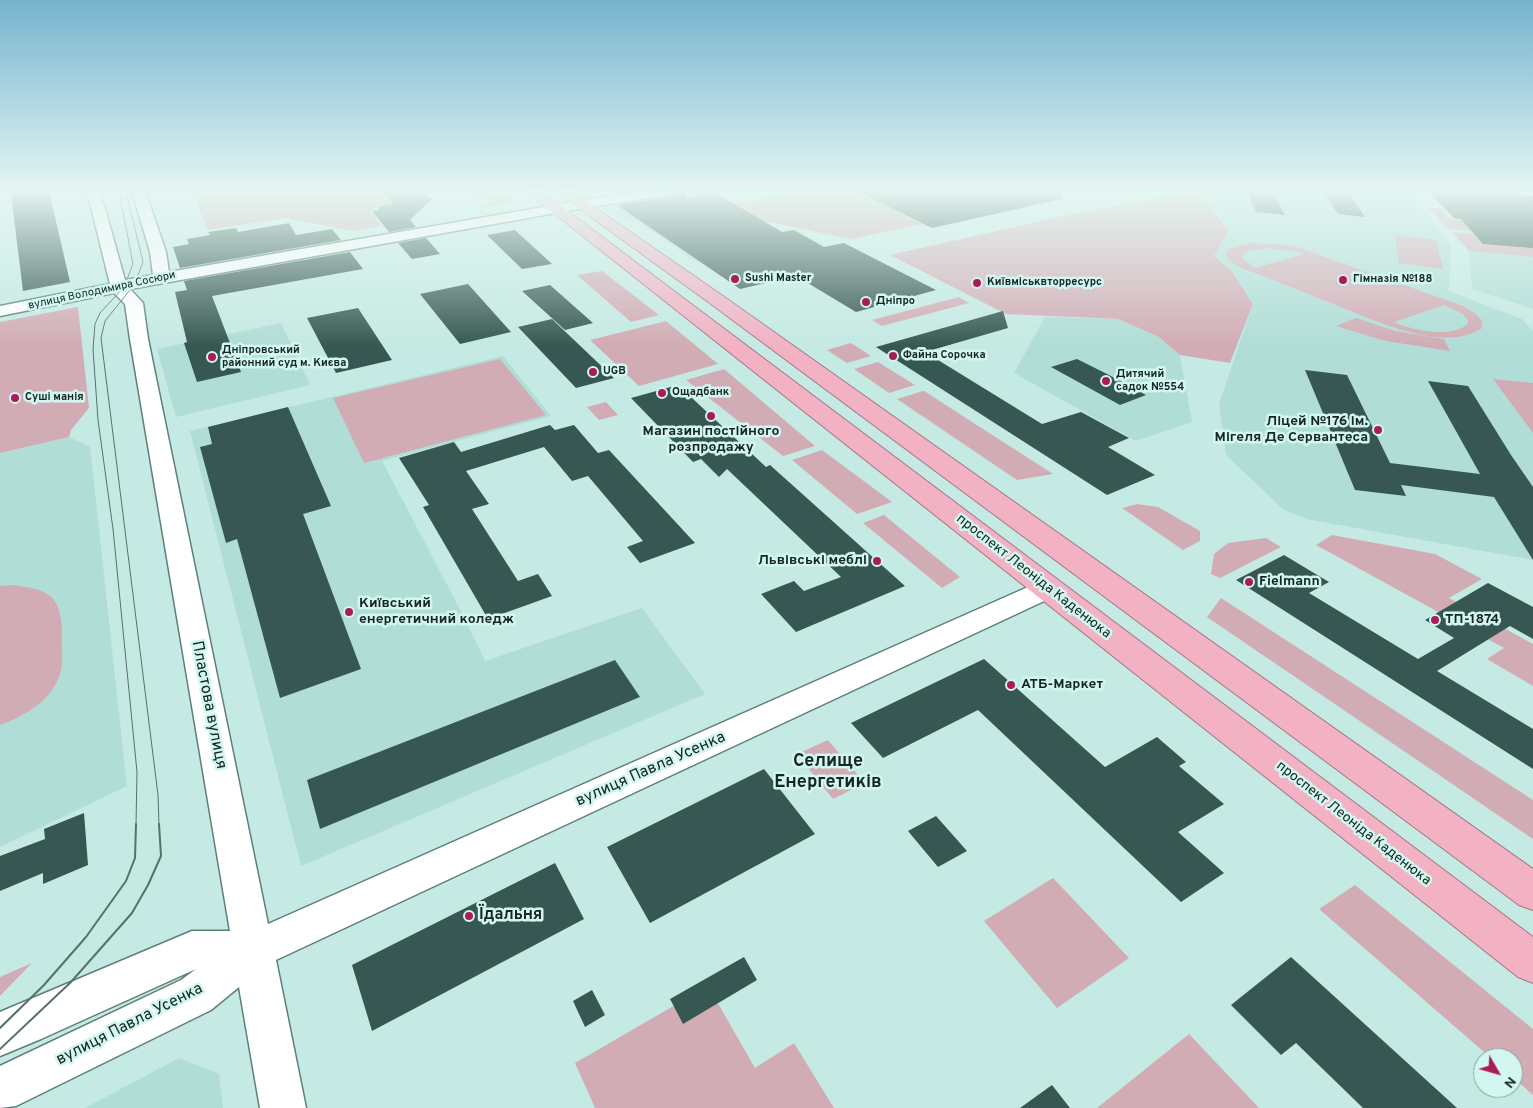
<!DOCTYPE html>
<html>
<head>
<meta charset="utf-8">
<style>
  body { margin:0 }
  #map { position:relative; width:1533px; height:1108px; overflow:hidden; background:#c5eae3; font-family:Overpass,sans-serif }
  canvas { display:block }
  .north { position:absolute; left:1473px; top:1048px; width:50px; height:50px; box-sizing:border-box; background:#d2f7f0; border:1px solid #87a39e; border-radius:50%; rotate:128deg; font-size:14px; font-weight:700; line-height:20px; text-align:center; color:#172623 }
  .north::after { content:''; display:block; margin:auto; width:18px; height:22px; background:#aa1b58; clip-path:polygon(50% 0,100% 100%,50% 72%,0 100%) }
</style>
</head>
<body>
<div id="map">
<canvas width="1533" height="1108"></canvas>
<div class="north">N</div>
</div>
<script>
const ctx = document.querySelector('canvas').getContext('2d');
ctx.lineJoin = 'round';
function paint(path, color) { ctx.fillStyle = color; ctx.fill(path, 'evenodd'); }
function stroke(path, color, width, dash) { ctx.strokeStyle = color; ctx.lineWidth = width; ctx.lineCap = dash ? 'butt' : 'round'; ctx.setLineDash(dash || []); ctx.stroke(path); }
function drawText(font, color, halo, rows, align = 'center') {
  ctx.font = font + ' Overpass,sans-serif'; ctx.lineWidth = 5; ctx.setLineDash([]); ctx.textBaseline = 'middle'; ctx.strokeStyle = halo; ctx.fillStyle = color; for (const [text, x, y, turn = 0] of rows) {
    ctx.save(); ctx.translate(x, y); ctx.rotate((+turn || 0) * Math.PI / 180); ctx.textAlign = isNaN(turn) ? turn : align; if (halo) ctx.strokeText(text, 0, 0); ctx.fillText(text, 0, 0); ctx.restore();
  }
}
const built = new Path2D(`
  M1201 191H1410L1451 246 1449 291 1522 319 1533 331V560L1306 519 1283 509 1226 455 1219 404 1253 304 1231 270 1214 256 1229 230Z
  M657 194 664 198 709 259 696 262 633 219 622 221 604 209 605 205 610 202Z
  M1469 251 1533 257V309L1472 289Z
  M1045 317 1118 319 1159 337 1180 355 1192 422 1136 441 1014 373Z
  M281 323 310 385 176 417 157 349Z
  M503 356 551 416 382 461 463 615 485 661 642 608 705 694 301 866 190 431Z
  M69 437 90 447 127 786 0 847V453Z
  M179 1058 219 1074 223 1108H85Z`);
const green = new Path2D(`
  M193 191H387L380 192 391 204 375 207 370 211 381 226 353 231 286 218 207 230Z
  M467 191H502L514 202 481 208 490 201 485 197 476 199Z
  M801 191H854L923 224 851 239 705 209Z
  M1193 191H1199L1229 231 1214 256 1231 270 1253 304 1230 363 1180 355 1159 337 1118 319 1006 314 890 255 1064 216Z
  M1429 208 1441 209 1450 219 1533 225V236L1447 229Z
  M1452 232 1533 239V257L1469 251Z
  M1395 235 1436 240 1443 269 1399 263Z
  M1251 243 1286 245 1303 249 1463 306 1476 314 1482 321V328C1442 355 1368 317 1328 302 1298 290 1269 278 1239 267L1229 260 1226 254 1229 249ZM1266 248 1292 251 1304 254 1255 268 1243 259V255L1248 251ZM1444 305 1463 314 1468 320 1467 325C1448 338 1414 331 1394 322Z
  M602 271 659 315 631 322 577 275Z
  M959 297 969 303 882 326 872 320Z
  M78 307 89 408 71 430 69 437 0 453V322Z
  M1356 318 1395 331 1444 339 1450 351 1386 341 1336 326Z
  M666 321 718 364 639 386 590 340Z
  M851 343 871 356 847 363 827 350Z
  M500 359 546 415 364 463 333 398Z
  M878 362 915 385 889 393 854 369Z
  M724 369 815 446 783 456 686 380Z
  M1493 379 1533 383V433Z
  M923 391H924L1053 474 1017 480 897 399Z
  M606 402 618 415 599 420 587 407Z
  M822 450 892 502 857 514 792 460Z
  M1137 504 1158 507 1200 531V541L1183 550 1122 508Z
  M884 515 960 577 942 588 863 523Z
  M1332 535 1435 554 1482 579 1449 598 1533 644V686L1487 659 1504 648 1316 545Z
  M1266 538 1281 547 1220 578 1211 574 1214 554 1228 543Z
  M13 585C24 587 40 588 50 596 61 605 62 623 62 636 61 647 64 663 60 674 52 700 24 717 0 725V586Z
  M1221 598 1533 800V839L1207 617Z
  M828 740 865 783 833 799 797 754Z
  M1053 878 1129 958 1057 1008 984 921Z
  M1355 885 1533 1029V1095L1513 1077V1058H1491L1319 909Z
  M32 963 0 996V977Z
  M708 986 755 1068 794 1043 834 1108H595L575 1063Z
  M1189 1034 1259 1108H1097Z`);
const building = new Path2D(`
  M35 191H49L70 282 23 291 11 194Z
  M382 191H421L429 198H433L410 220 416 227 389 232 372 211 380 210 377 207 393 204Z
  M678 191H685L686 198 714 192 782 232 794 230 824 247 844 243 936 290 856 312 796 276 740 289 617 205 669 197Z
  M856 191H1062V199L932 228Z
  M1246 191H1272L1285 215 1256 212Z
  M1428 191 1533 196V248L1483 244 1461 219 1454 218Z
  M1324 193 1350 195 1365 217 1338 214Z
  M289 223 296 235 332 229 341 240 180 268 173 247 189 244 187 239 210 235 208 232 236 228 238 232Z
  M515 230 552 264 522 269 487 235Z
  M426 238 440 254 412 259 398 243Z
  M350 252 363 269 212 296 241 372 197 382 184 343 187 342 175 292 187 290 184 281Z
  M468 284 511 332 460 344 420 294Z
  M550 285 593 323 565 330 522 291Z
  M358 308 392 360 336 373 307 318Z
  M1003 311 1008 328 925 352 1042 424 1081 412 1129 438 1108 447 1155 475 1107 495 876 347Z
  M552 319 614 378 576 388 518 327Z
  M1077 359 1109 375 1146 395 1120 405 1051 367Z
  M1305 370 1347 375 1390 463 1480 474 1428 381 1468 386 1511 455 1533 487V560L1494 497 1401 485 1406 496 1355 490Z
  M678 385 766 467 770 465 905 586 796 632 761 594 794 581 804 591 841 577 727 469 719 477 701 459 693 462 631 398Z
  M288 407 331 506 303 514 361 669 280 698 237 539 226 543 200 447 212 444 208 427Z
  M550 425 555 430 574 425 598 453 609 450 695 543 640 563 627 547 643 541 588 476 572 481 544 447 466 471 489 504 472 509 518 581 538 574 552 596 488 619 423 507 429 505 399 458 454 442 461 452Z
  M1284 555 1329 582 1309 593 1418 659 1454 638 1425 620 1488 583 1533 607V639L1510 626 1437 671 1533 729V769L1236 580Z
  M984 659 1105 767 1157 737 1186 762 1179 766 1224 804 1178 832 1224 873 1181 902 978 710 883 758 851 723Z
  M615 660 640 697 320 829 307 780Z
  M764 769 815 834 650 923 607 847Z
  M84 813 88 865 43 884V873L0 891V856L45 839 44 829Z
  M936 816 967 851 938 867 908 831Z
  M555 863 584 919 372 1031 352 965Z
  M744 957 757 980 683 1024 670 999Z
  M1291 957 1457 1108H1363L1296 1043 1281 1055 1231 1005Z
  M592 990 605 1015 585 1027 573 1001Z
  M1052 1085 1070 1108H1020Z`);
const minor = new Path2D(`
  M87 191H100L125 280 153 275 150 252 132 191H145L166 252 169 272 584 200 591 204 584 208 130 289 143 303 148 339 268 924 1037 583 1047 580 1057 583 1061 589 1057 595 276 960 306 1108H260L239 987 211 1010 16 1106 0 1108V1066L181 980 196 969 41 1039 0 1056V1012L192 931H230L130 339 125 304 114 293 0 316V306L110 284Z`);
const tertiary = new Path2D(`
  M644 191H676L669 195 584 208 579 207 577 204 579 201 584 200Z`);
const trunk = new Path2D(`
  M526 191H541L1533 937V983L1518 977Z
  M555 191H571L723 296 1533 869V910L1519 905 711 304Z`);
const tramFar1 = new Path2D(`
  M119 191 133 264 124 287 100 313 95 324 93 349 98 420 113 529 137 772 136 825
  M126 191 143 262 134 285 105 321 101 338 158 795 159 825`);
const tram = new Path2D(`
  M0 1028 44 985 86 937 126 881 135 858 136 824
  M0 1049 71 982 132 913 148 885 161 856 159 824`);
const markers = [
  [735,279,5,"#aa1b58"],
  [1343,280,5,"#aa1b58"],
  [977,283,5,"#aa1b58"],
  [866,302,5,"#aa1b58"],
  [893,356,5,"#aa1b58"],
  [212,357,5,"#aa1b58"],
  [593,372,5,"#aa1b58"],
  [1106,381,5,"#aa1b58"],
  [662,393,5,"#aa1b58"],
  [15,398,5,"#aa1b58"],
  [711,416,5,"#aa1b58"],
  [1378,430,5,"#aa1b58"],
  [877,561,5,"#aa1b58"],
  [1249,582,5,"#aa1b58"],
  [349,612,5,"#aa1b58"],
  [1435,620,5,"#aa1b58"],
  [1011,685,5,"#aa1b58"],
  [469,916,5,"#aa1b58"]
];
const farPoinames = [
  ["Sushi Master",745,279],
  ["Гімназія №188",1353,280],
  ["Київміськвторресурс",987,283],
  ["Дніпро",876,302],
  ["Дніпровський",222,351],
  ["районний суд м. Києва",222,364],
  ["Файна Сорочка",903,356],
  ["UGB",603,372],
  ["Дитячий",1116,375],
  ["садок №554",1116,388],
  ["Ощадбанк",672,393],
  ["Суші манія",25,398]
];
const farStreetnames = [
  ["вулиця Володимира Сосюри",102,291,-12]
];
const poiNames = [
  ["Ліцей №176 ім.",1368,422,"right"],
  ["Мігеля Де Сервантеса",1368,438,"right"],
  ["Магазин постійного",711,432,"center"],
  ["розпродажу",711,448,"center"],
  ["Львівські меблі",867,561,"right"],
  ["Fielmann",1259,582],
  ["Київський",359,604],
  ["енергетичний коледж",359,620],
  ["ТП-1874",1445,620],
  ["АТБ-Маркет",1021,685]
];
const streetNames = [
  ["проспект Леоніда Каденюка",1033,577,38],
  ["проспект Леоніда Каденюка",1353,824,38]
];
const nearStreetnames = [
  ["Пластова вулиця",208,705,79],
  ["вулиця Павла Усенка",651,770,-24],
  ["вулиця Павла Усенка",130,1025,-27]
];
const nearPoinames = [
  ["Їдальня",479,916]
];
const nearNeighbourhoodnames = [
  ["Селище",828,762],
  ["Енергетиків",828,783]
];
paint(built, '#b0ddd6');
paint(green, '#d2acb5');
paint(building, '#375852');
stroke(minor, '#5d7f79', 3);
stroke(tertiary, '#5d7f79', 2);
stroke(trunk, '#a37582', 2);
paint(minor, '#fff');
paint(tertiary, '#fff');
paint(trunk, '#f2b2c4');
stroke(tramFar1, '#58706b', 1);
stroke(tram, '#58706b', 2);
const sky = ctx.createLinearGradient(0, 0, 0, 346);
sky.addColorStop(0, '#76b3ce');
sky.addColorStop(0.55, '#e5f6f2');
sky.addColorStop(1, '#e5f6f200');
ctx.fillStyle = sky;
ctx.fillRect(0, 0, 1533, 346);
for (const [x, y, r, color] of markers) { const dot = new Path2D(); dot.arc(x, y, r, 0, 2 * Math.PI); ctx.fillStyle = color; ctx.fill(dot); stroke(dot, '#d2f7f0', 2); }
drawText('bold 11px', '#172623', '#d2f7f0', farPoinames, 'left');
drawText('11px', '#172623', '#d2f7f0', farStreetnames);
drawText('bold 14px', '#172623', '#d2f7f0', poiNames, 'left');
drawText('14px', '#172623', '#d2f7f0', streetNames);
drawText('16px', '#172623', '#d2f7f0', nearStreetnames);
drawText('bold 16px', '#172623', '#d2f7f0', nearPoinames, 'left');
drawText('bold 18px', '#172623', '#d2f7f0', nearNeighbourhoodnames);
</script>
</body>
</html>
